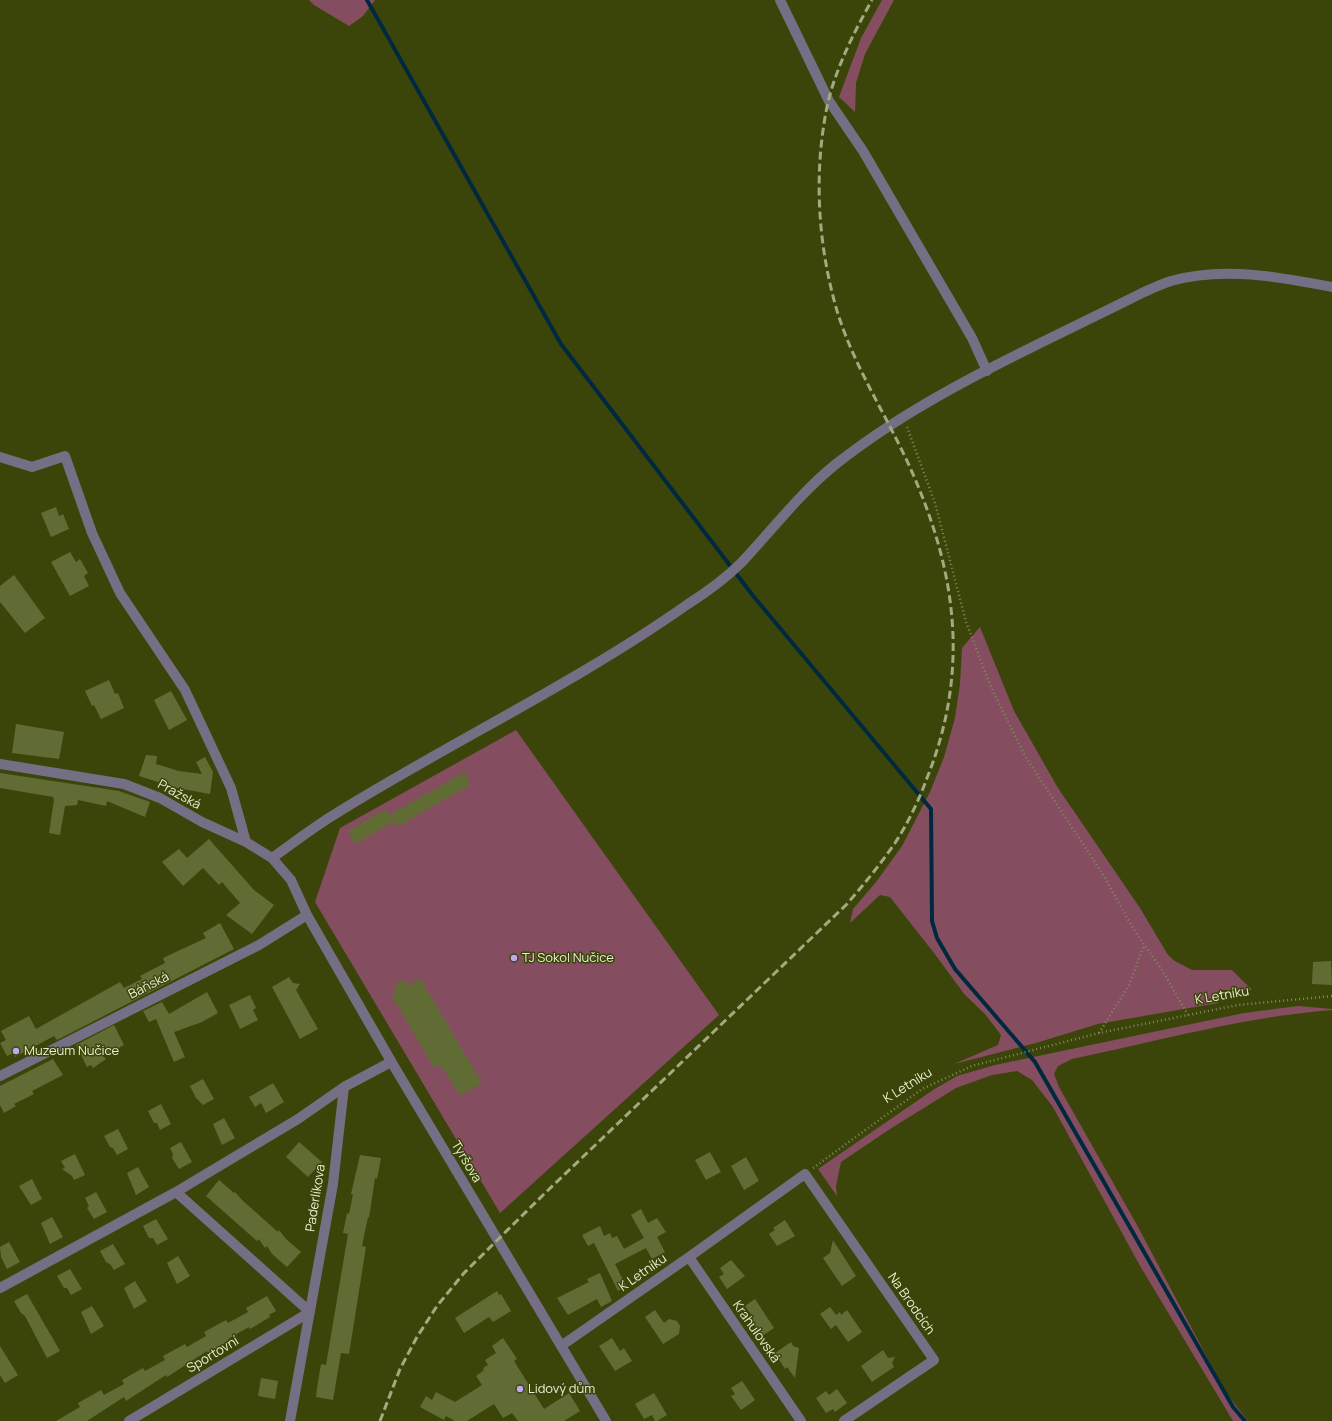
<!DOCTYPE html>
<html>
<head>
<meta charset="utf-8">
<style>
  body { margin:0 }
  canvas { display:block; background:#3b4409 }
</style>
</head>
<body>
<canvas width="1332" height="1421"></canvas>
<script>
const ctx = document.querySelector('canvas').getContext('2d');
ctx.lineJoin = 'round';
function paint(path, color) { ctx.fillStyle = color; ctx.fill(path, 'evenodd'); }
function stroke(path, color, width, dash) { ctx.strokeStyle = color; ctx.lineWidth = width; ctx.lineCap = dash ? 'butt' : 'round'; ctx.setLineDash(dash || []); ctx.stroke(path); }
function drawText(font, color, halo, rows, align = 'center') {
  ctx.font = font + ' Manrope,sans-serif'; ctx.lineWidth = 3; ctx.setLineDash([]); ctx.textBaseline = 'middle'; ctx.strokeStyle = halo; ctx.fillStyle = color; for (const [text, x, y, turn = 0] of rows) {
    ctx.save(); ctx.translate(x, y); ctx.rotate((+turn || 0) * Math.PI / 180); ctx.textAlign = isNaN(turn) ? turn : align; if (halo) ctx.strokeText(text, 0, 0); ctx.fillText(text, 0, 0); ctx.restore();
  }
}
const green = new Path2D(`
  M309 0H375L363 16 349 26 314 5Z
  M882 0H894L865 54 856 83 855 112 839 97 861 38Z
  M980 627 1014 711 1058 788 1140 908 1168 955 1175 961 1192 970H1232L1252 990H1219L1218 1003 1098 1024 1036 1043 954 1064 998 1045 1001 1035 985 1014 965 995 934 953 890 897 880 895 850 923 853 909 876 882 902 846 930 792 944 757 955 718 960 684 962 648Z
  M516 730 719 1015 500 1213 315 902 340 828Z
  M1298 1006 1332 1009V1010C1244 1017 1158 1041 1072 1059L1058 1066 1054 1074 1059 1087 1137 1225 1226 1393 1248 1421H1233L1139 1264 1053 1107 1032 1080 1017 1071 992 1075 956 1088 890 1129 841 1162 836 1186 837 1196 818 1169 933 1090 957 1076 995 1065 1244 1013Z`);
const stream = new Path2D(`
  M367 0 561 344 754 597 931 809 932 921 937 938 955 969 1035 1062 1233 1407 1245 1421`);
const building = new Path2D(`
  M56 507 59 516 63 514 69 529 51 537 41 513Z
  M70 552 76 562 80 559 88 573 84 576 89 586 70 596 51 562Z
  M14 575 45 618 25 633 0 602V586Z
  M109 680 115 694 118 693 124 708 101 719 94 705 92 706 85 691Z
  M171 691 187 720 169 730 154 700Z
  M16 724 64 732 59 759 12 753Z
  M146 755 157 756 156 764 179 771 202 774 196 762 205 757 213 772 210 794 177 788 139 776Z
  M465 772 470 785 397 827 394 822 355 844 348 831 386 809 389 815Z
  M0 773 119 791 150 802 145 817 107 801 106 806 78 800 77 805 65 806 60 835 49 833 54 800 53 797 0 788Z
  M209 839 254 890 274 905 252 934 226 915 240 903 222 882 219 885 203 868 183 886 162 862 179 849 187 858Z
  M220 923 234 949 57 1040 54 1036 15 1057 13 1053 7 1056 0 1043 6 1040 1 1031 29 1016 36 1029 120 982 124 988 142 979 140 976 165 963 163 958 206 938 203 933Z
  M1331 961 1332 985 1312 984 1313 962Z
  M289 977 293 983 300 984 296 990 318 1029 300 1039 272 987Z
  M420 978 482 1083 460 1096 441 1065 435 1069 391 995 397 992 393 986 404 979 408 985Z
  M207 992 218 1013 202 1022 174 1032 185 1057 174 1062 156 1019 149 1022 143 1011 162 1002 169 1014Z
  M250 995 256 1008 253 1010 258 1020 240 1029 229 1005Z
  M114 1025 124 1045 103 1056 106 1059 93 1068 91 1065 87 1067 76 1045Z
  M53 1059 63 1075 32 1091 34 1094 14 1104 16 1106 4 1113 0 1105V1086Z
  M203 1079 214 1099 203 1105 196 1098 190 1086Z
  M273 1083 284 1102 266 1113 261 1103 255 1107 249 1097Z
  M161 1104 171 1124 160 1130 157 1123H154L148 1111Z
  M224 1118 235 1138 222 1145 213 1124Z
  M118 1129 128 1149 117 1155 113 1148 110 1147 104 1136Z
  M181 1142 192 1162 179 1169 172 1158 173 1154 170 1148Z
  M299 1142 322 1162 308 1177 286 1157Z
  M710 1152 721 1172 706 1180 695 1160Z
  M75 1154 85 1175 74 1180 72 1176 62 1169 65 1168 61 1161Z
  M360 1155 381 1158 377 1179 375 1178 369 1218 368 1217 362 1246 366 1247 349 1354 341 1353 333 1400 316 1397 317 1388 321 1364 326 1365 348 1234 343 1233 347 1213 349 1214 353 1194H351Z
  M746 1157 759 1181 744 1190 731 1166Z
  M138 1167 149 1187 136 1195 127 1173Z
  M32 1179 42 1199 31 1205 19 1186Z
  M219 1180 234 1193 235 1192 242 1200 278 1232 279 1230 286 1239 301 1252 287 1267 272 1254 267 1246 265 1248 259 1239 257 1241 206 1196Z
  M96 1192 107 1212 94 1219 87 1208 89 1206 85 1198Z
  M641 1209 648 1223 657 1218 666 1232 657 1237 665 1252 652 1259 646 1248 615 1264 626 1286 618 1291 594 1243 588 1246 582 1235 600 1226 604 1236 610 1233 612 1238 617 1236 624 1249 644 1238 631 1215Z
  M52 1217 63 1237 50 1244 41 1223Z
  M156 1219 168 1239 157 1245 153 1238H149L143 1226Z
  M785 1220 795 1236 777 1246 769 1234 775 1230 773 1228Z
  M833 1240 856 1276 842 1286 823 1258 830 1253Z
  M9 1242 20 1262 7 1269 1 1257 0 1247Z
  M113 1244 125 1264 114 1270 110 1264 106 1262 100 1251Z
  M178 1256 190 1276 177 1284 167 1263Z
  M731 1260 745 1276 727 1289 719 1277 724 1274 720 1268Z
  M70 1269 82 1289 71 1295 67 1288H64L57 1276Z
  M600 1273 612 1301 601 1307 597 1299 568 1315 557 1298 589 1282 587 1279Z
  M135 1281 147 1301 134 1309 124 1288Z
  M497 1291 499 1295 501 1294 511 1311 493 1322 489 1317 464 1333 455 1318Z
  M27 1294 60 1351 47 1358 25 1316 21 1313 14 1301Z
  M267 1296 276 1311 269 1315 270 1317 250 1329 249 1327 228 1339 229 1341 208 1353 207 1351 167 1377 166 1375 126 1401 124 1397 87 1421H56L80 1407 78 1403 101 1390 104 1395 124 1384 122 1380 143 1368 145 1371 165 1360 163 1356 185 1344 187 1347 206 1336 204 1332 226 1320 228 1323 248 1312 246 1308Z
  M755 1299 774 1328 762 1336 750 1319 753 1317 745 1306Z
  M92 1306 104 1326 91 1334 81 1312Z
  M830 1307 836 1315 840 1312 841 1315 847 1310 862 1332 848 1342 836 1325 831 1329 820 1314Z
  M655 1310 664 1323 669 1319 677 1321 680 1326 679 1334 663 1344 645 1317Z
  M503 1338 517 1359 514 1361 544 1409 569 1393 580 1411 564 1421H518L512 1413 503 1418 494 1404 467 1421H455L446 1416 444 1420 420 1407 426 1396 432 1400 436 1392 455 1402 482 1385 476 1376 484 1370 483 1368 488 1365 485 1360 496 1353 492 1346Z
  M612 1338 620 1351 624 1348 632 1361 615 1371 599 1346Z
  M791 1342 793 1346 799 1348 795 1378 787 1367 785 1369 775 1353Z
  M0 1346 18 1375 5 1383 0 1375Z
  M883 1350 888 1358 895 1357 892 1363 894 1367 872 1382 861 1366Z
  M261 1378 278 1381 275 1399 258 1396Z
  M742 1381 755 1400 741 1410 731 1396 735 1394 731 1388Z
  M837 1389 847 1403 835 1412 833 1409 826 1413 816 1398 826 1391 829 1395Z
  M654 1393 667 1415 657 1421H655L652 1415 644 1419 635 1404Z`);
const path = new Path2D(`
  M907 427 935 503 966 622 991 687 1025 756 1102 873 1134 930 1162 970 1188 1015
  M1099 1033 1129 985 1144 945
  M813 1168 922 1089 972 1066 1099 1033 1238 1005 1332 996`);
const minor = new Path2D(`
  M780 0 829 101 863 151 972 338 987 371
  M0 457 32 467 65 456 92 533 120 593 185 690 231 788 246 842
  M0 764 124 784 160 798 202 822 246 842 272 858 291 880 307 915 395 1068 606 1421
  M272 858C292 844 311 829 332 816 449 743 576 683 688 604 707 592 726 578 742 562 773 529 800 493 836 464 927 392 1039 345 1142 293 1151 289 1161 284 1171 281 1223 266 1280 277 1332 287
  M0 1076 259 945 307 915
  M689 1257 801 1421
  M0 1288 176 1192 298 1119 344 1087 391 1062
  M561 1346 689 1257 805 1174 934 1360 844 1421
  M129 1421 310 1312 176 1192
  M290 1421 333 1184 344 1087`);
const rail = new Path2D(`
  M380 1421 400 1369 417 1337 437 1306 464 1273 541 1197 847 904C864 884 880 865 895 843 908 823 919 800 927 778 971 668 956 568 908 463 883 409 849 358 834 300 817 236 814 167 828 102 837 66 854 32 872 0`);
const markers = [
  [514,958,4,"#c0a8f4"],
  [16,1051,4,"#c0a8f4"],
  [520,1389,4,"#c0a8f4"]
];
const streetNames = [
  ["Pražská",179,795,29],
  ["Báňská",149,986,-27],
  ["K Letníku",1222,996,-10],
  ["K Letníku",908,1086,-32],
  ["Tyršova",466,1162,59],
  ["Paderlíkova",316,1198,-81],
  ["K Letníku",643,1273,-35],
  ["Na Brodcích",911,1304,55],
  ["Krahulovská",756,1332,55],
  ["Sportovní",213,1355,-31]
];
const poiNames = [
  ["TJ Sokol Nučice",522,958],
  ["Muzeum Nučice",24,1051],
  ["Lidový dům",528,1389]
];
paint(green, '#854d60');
stroke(stream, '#002940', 4);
paint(building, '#616c35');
stroke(path, '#828a5b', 2.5, [1, 3]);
stroke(minor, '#756f85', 10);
stroke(rail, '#a2aa80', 3, [8, 4]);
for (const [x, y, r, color] of markers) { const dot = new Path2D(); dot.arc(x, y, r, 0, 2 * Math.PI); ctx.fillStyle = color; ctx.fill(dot); stroke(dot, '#3b4409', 1.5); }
drawText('13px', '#e7efd1', '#3b4409', streetNames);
drawText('13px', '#e7efd1', '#3b4409', poiNames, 'left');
</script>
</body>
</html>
